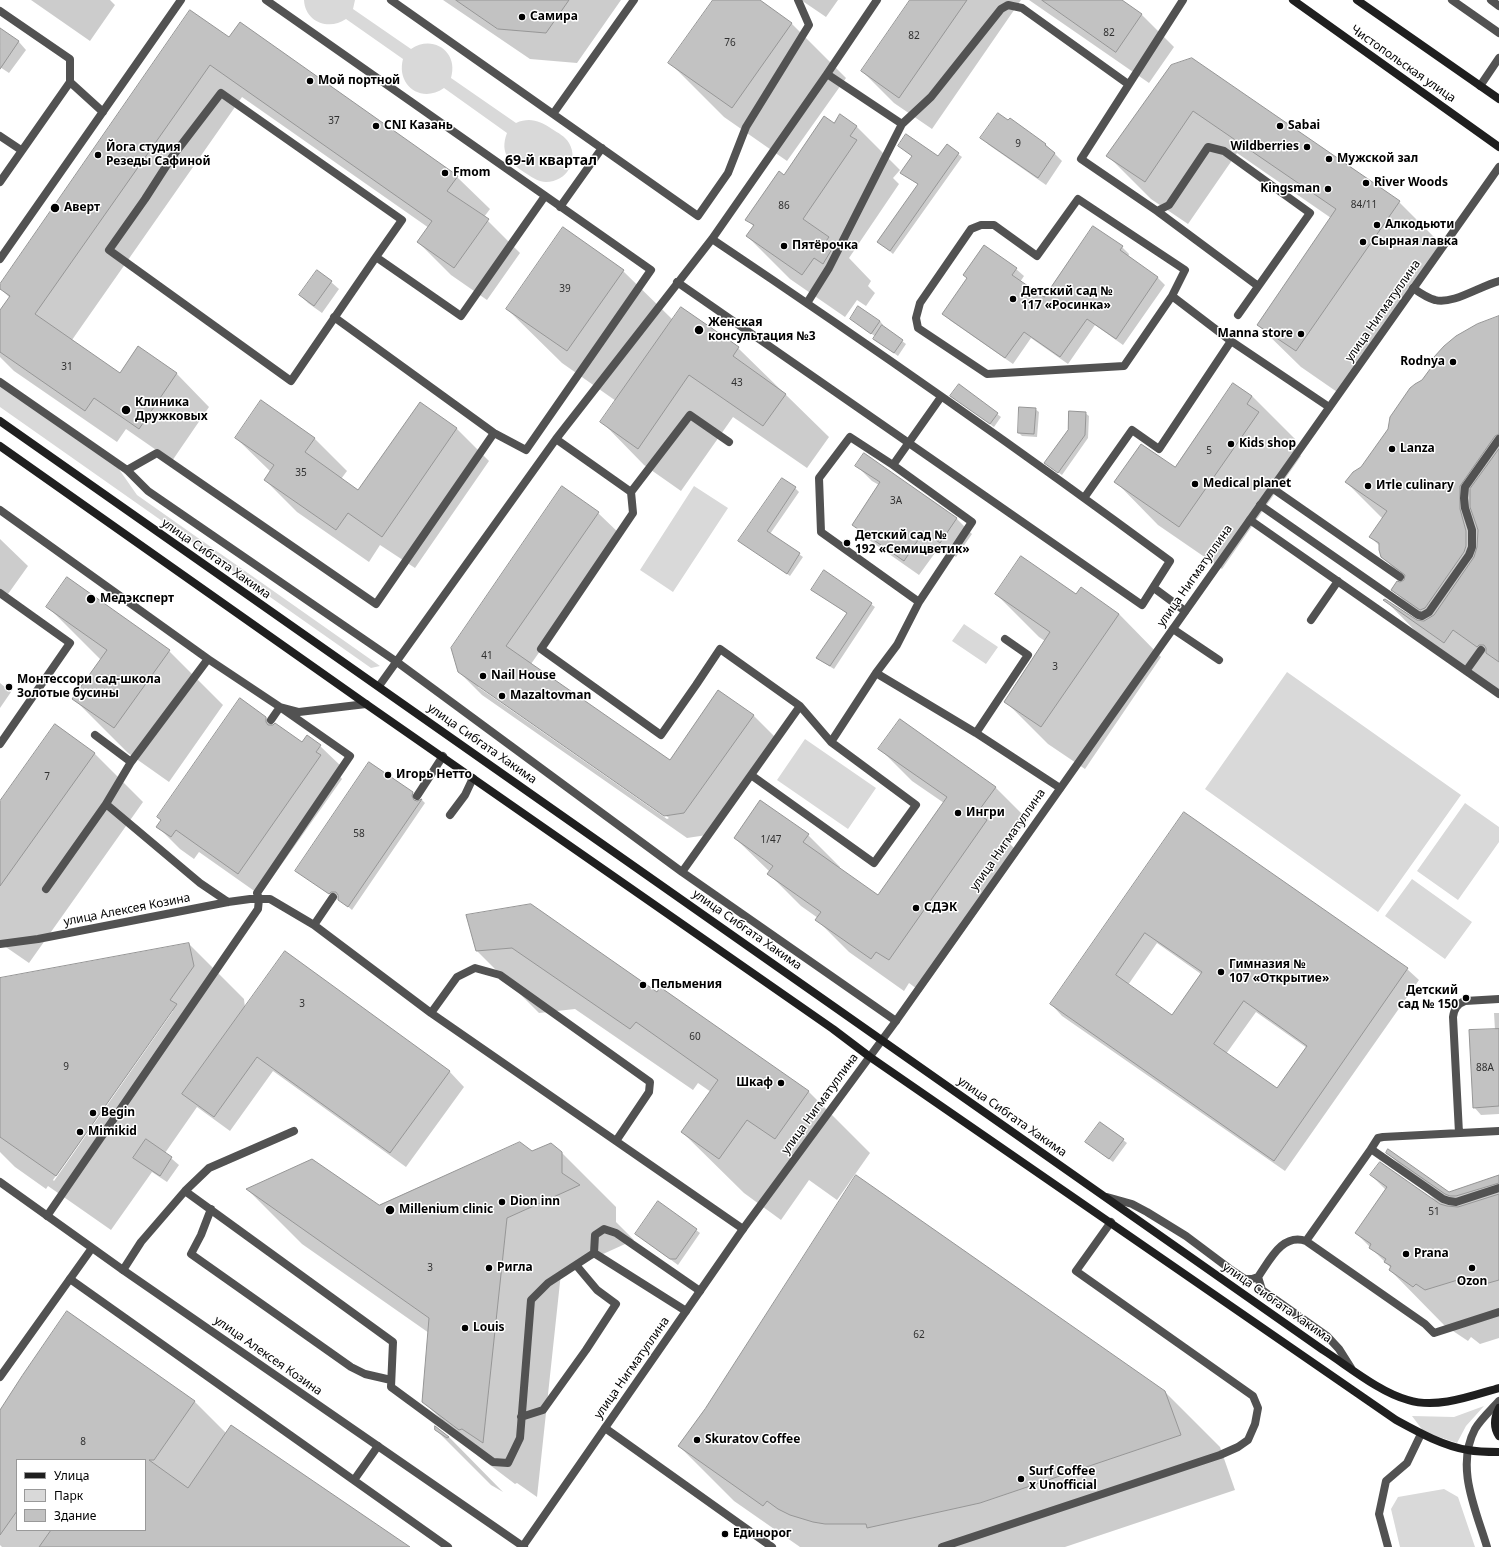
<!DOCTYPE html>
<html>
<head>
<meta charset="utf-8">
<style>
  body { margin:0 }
  #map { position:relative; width:1499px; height:1547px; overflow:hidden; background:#fff; font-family:"Noto Sans",sans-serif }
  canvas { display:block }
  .legend { position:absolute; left:16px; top:1459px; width:130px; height:72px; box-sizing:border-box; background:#fff; border:1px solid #999; margin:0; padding:5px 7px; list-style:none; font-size:12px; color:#000 }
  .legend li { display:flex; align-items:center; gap:8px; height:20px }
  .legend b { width:20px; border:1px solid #999 }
</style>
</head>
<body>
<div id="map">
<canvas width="1499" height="1547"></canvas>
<ul class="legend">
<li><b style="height:5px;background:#1f1f1f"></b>Улица</li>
<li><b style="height:11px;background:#d9d9d9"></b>Парк</li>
<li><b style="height:11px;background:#c2c2c2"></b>Здание</li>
</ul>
</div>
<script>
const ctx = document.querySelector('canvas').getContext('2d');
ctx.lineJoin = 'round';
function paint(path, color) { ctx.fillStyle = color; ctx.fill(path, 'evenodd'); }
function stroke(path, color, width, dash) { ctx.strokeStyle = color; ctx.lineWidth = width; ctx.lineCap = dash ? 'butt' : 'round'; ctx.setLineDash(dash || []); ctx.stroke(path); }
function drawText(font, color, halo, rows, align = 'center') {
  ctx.font = font + ' "Noto Sans",sans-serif'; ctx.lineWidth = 3; ctx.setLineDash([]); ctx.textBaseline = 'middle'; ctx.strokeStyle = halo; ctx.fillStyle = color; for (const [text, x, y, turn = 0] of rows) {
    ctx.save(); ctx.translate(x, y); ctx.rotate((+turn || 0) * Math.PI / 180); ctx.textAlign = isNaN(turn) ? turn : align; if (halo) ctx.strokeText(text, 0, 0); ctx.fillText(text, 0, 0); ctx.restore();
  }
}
const green = new Path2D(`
  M304 0H355L353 9 411 49C433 34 459 52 451 78L516 123C530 117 540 121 552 129 558 133 565 136 569 143 579 160 567 182 546 182 539 182 533 178 527 174 510 163 499 154 507 133L444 88C421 104 396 85 403 59L346 19C329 31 305 22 304 0Z
  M0 383 116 465 137 495 380 666 371 668 0 407Z
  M694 486 728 508 673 592 640 570Z
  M964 624 998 647 986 664 952 641Z
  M1287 672 1461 795 1378 912 1205 789Z
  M805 739 876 788 848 829 777 780Z
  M1465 803 1499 827V842L1458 900 1417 871Z
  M1412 879 1472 922 1445 959 1385 916Z
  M1484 1406 1466 1426 1457 1443 1424 1432 1412 1416 1454 1417Z
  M1444 1489 1458 1497 1475 1547H1400L1391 1509 1398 1497Z`);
const shadow = new Path2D(`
  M31 0H110L115 5 90 41Z
  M443 0H621L577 63 530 59Z
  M714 0H758L791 23 846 78 787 161 724 117 670 63Z
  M801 0H838L826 17Z
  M912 0H1021L932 129 894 103 862 71Z
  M1029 0H1121L1142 15 1174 47 1149 83Z
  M3 31 19 42 26 50 9 73 0 67V35Z
  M230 38 457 177 490 209 484 217 520 253 487 300 451 275 418 242 429 228 242 97 72 340 120 374 139 348 177 374 209 407 172 461 126 429 117 442 14 371 0 357V312L10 298 0 288V286Z
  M1171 66 1399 202 1442 245 1340 394 1301 367 1258 325 1331 218 1237 153 1188 224 1151 199 1108 156Z
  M840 116 857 127 900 170 893 178 899 184 849 258 871 281 868 286 875 293 866 306 857 300 845 317 790 279 747 236 754 227 747 219 784 176 834 125Z
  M982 138 1045 144 1062 161 1046 185 989 145Z
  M899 146 938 158 958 154 962 157 893 254 879 242 919 185 905 176 913 157Z
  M1122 247 1129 254 1128 257 1158 278 1165 285 1123 345 1095 325 1068 364 1031 338 1013 364 951 321 943 314 1016 269 1024 276 1020 282 1044 298Z
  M623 271 673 320 738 348 829 437 807 468 733 417 681 491 644 465 602 422 616 401 562 363 507 309Z
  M331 282 339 289 322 313 308 303 300 295Z
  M1499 317V696L1439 655 1385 600 1416 621 1425 622 1392 589 1405 580 1382 556 1380 546 1370 537 1383 519 1346 482 1362 468 1423 381Z
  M880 321 883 325 882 326 906 344 898 356 878 342 876 337 855 322Z
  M1234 384 1252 396 1295 439 1291 445 1301 456 1222 569 1158 525 1116 482 1175 468Z
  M959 385 1001 417 994 427 955 399Z
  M420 403 457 429 489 461 415 568 380 545 369 562 297 512 265 480 271 472 236 438H314L347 471 341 479 359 491Z
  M1035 409 1039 412 1037 437 1022 436 1019 433Z
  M1085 413 1089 416 1088 438 1062 475 1049 466 1069 430Z
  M864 454 957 519 972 534 956 557 940 546 919 575 869 540 854 525 879 485 872 481 857 466Z
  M795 488 799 492 770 534 803 557 790 576 740 541Z
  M598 513 621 535 531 664 670 761 753 715 776 738 707 835 687 838 482 695 459 672ZM478 685 669 818 667 819 478 687Z
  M0 539 28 566 8 594 0 589Z
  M824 571 875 607 834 669 821 661 848 614 812 590Z
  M996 594 1077 595 1119 614 1161 657 1085 769 1048 744 1005 701 1045 641 1039 637Z
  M48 607 169 651 223 705 169 782 128 753 74 699 101 660Z
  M0 683 11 692 0 708Z
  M266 718 274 726 302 744 320 746 343 768 338 774 342 779 260 895 199 852 194 859 180 849 158 827Z
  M900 720 996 788 1028 820 1010 844 1019 853 921 992 909 983 904 991 849 952 817 920 818 918 801 906 769 874 770 872 735 838 808 835 840 867 839 869 878 897 944 803 912 781 880 749Z
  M94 753 143 802 29 963 0 943V803Z
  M412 793 416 797 414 800 417 803 422 800 425 803 352 910 339 899V895H335L333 896 300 874Z
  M1184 813 1407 969 1419 980 1285 1171 1062 1016 1051 1004ZM1157 943 1201 974 1172 1016 1128 985ZM1256 1012 1307 1048 1278 1090 1226 1054Z
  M467 915 657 993 661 988 809 1092 870 1153 837 1200 809 1180 781 1220 744 1193 682 1132 711 1092 698 1083 693 1090 575 1009 539 1013 477 951Z
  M189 944 244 999 245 1008 449 1071 464 1087 406 1167 273 1071 230 1131 197 1107 165 1153 179 1165 167 1182 152 1172 111 1230 48 1186 46 1189 15 1167 0 1152V979ZM171 1011H173L54 1181 53 1180Z
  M1494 1013H1499V1114L1481 1115 1474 1107 1495 1030Z
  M1101 1123 1127 1143 1113 1162 1090 1145Z
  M532 1152H561L616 1207V1222L634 1240 561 1273 537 1497 517 1483 515 1484 478 1456 423 1401 429 1333 302 1244 248 1190 379 1206Z
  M1387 1152 1448 1193 1499 1176V1338L1480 1344 1471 1337 1468 1341 1444 1325 1390 1270 1391 1268 1356 1233 1386 1190 1371 1175 1434 1199Z
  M696 1230 700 1233 678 1265 636 1234Z
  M67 1312 195 1402 227 1434 407 1547H2L0 1545V1411ZM17 1460H145V1530H17Z
  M1165 1392 1220 1447 1235 1490 1065 1547H800L734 1501 679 1446Z
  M436 1428 449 1437 503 1492 491 1485 436 1430Z`);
const building = new Path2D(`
  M456 0H569L546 33 498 29Z
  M713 0H760L792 23 732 108 668 63Z
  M910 0H967L899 98 861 71Z
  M1042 0H1122L1142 14 1116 52Z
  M190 10 229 37 240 22 458 176 447 191 489 219 454 268 417 242 432 221 210 65 35 314 120 373 138 346 177 373 139 429 94 398 85 411 0 352V310L10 296 0 289V284Z
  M0 28 19 41 0 69Z
  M1192 58 1400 201 1296 351 1257 325 1336 209 1193 111 1145 182 1106 156 1171 65Z
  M998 113 1008 120 1010 118 1046 144 1045 145 1055 153 1038 178 980 138Z
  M840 114 857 126 850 136 857 140 803 219 829 237 824 244 832 249 823 264 814 258 802 275 746 236 754 225 745 220 779 171 784 175 824 116 834 123Z
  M906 134 938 156 947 144 959 153 890 251 877 242 918 184 900 173 912 156 898 146Z
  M1093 226 1123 246 1120 250 1158 277 1116 339 1087 319 1060 357 1024 332 1005 358 942 314 967 278 963 275 984 245 1017 268 1012 275 1044 297Z
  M563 227 624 270 567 351 506 309Z
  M317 270 332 281 314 306 299 295Z
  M858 306 880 321 871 334 850 319Z
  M681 307 739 347 733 356 786 394 763 426 689 375 638 449 600 422Z
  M1499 316V434L1495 436 1460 486V509L1466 531V546L1464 552 1425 608 1420 610 1391 590 1397 581 1400 582 1404 580 1405 575 1381 557 1379 550V543L1369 537 1387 511 1345 482 1353 472 1361 467 1388 429 1390 417 1410 388 1415 384 1422 380 1436 361 1434 357 1444 346 1456 336 1477 324Z
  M882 325 903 340 894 353 873 339Z
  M1233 383 1252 396 1247 404 1259 412 1179 527 1114 482 1141 444 1175 467Z
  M959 384 998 413 990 424 950 396Z
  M261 400 315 438 305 452 358 490 420 402 457 428 382 537 348 513 336 530 264 480 274 465 235 438Z
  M1019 407 1036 408 1034 434 1018 433Z
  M1069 411 1086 412 1085 435 1058 473 1044 463 1068 430Z
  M1499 449V662L1486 653V648L1484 645H1479L1477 647 1453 630 1444 643 1383 600 1385 599 1417 620 1424 621 1434 615 1474 557 1477 547 1478 530 1470 507V489Z
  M864 453 957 518 940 543 924 531 904 561 852 525 880 482 855 466Z
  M782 478 796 487 767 531 800 553 787 574 738 541Z
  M562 486 599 512 506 646 670 760 718 690 754 715 684 813 664 816 458 672 451 648Z
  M1021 556 1076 594 1081 587 1119 614 1041 727 1004 702 1050 632 995 594Z
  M824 570 872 603 830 666 816 658 847 613 811 590Z
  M67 577 170 650 114 728 72 699 107 650 46 607Z
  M240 698 266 717V722L268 725H273L275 723 302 742 307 735 321 745 316 752 321 755 238 874 176 830 171 837 156 827 161 820 157 817Z
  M900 719 996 787 977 813 987 820 889 960 876 952 871 959 815 920 821 912 767 874 773 866 734 838 760 800 809 834 803 842 878 895 947 797 878 749Z
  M55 724 95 753 0 886V801Z
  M369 762 413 792 412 796 414 800 417 801 422 799 348 907 338 900V895L336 892H331L329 894 295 871Z
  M1184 812 1408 968 1274 1161 1050 1004ZM1145 933 1202 972 1172 1015 1116 975ZM1244 1001 1307 1046 1277 1088 1214 1044Z
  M531 904 657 992 660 987 809 1091 775 1139 747 1120 719 1159 681 1132 718 1080 636 1022 630 1029 512 948 476 951 466 915Z
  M189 943 194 966 170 1000 177 1004 56 1176 0 1137V978Z
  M285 951 450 1071 390 1153 257 1057 214 1117 182 1094Z
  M1499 1029V1106L1473 1108 1469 1030Z
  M1100 1122 1124 1139 1109 1159 1085 1142Z
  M146 1139 172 1157 160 1176 133 1158Z
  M520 1142 532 1151 551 1143 562 1152V1173L580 1185 507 1218 483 1443 462 1429 459 1430 422 1402 429 1318 246 1189 312 1159 379 1205Z
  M1388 1149 1449 1192 1499 1175V1183L1456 1196H1450L1445 1194 1386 1153Z
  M1380 1162 1440 1204 1447 1206 1458 1207 1499 1194V1280L1485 1284 1483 1280 1464 1286 1461 1279 1425 1290 1416 1284 1413 1287 1389 1270 1391 1266 1384 1262 1386 1259 1369 1248 1371 1244 1355 1233 1387 1187 1370 1175Z
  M856 1175 1165 1391 1181 1435 980 1503 867 1528 866 1524H825L813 1522 790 1515 778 1509 767 1501 763 1506 678 1446 705 1409Z
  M658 1201 697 1229 676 1259H670L635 1234Z
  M67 1311 195 1401 154 1460H149L188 1488 231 1425 410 1547H39L51 1530H145V1460H17V1511L0 1535V1410L22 1376Z
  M435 1426 449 1437 447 1438 435 1430Z`);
const service = new Path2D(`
  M266 0 651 270 526 450 494 433 334 317
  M391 0 698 216 728 173 746 127 809 25 798 0
  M1183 0 1081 159 1157 211 1258 286
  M1452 0 1499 33
  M1491 0 1499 6
  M0 11 70 59V82
  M827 74 902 124
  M1480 86 1499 58
  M553 114 634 0
  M0 136 21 150
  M0 182 70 82 103 112
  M560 207 602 148
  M1157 211 1169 205 1208 147 1224 151 1310 213 1238 315
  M376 257 291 381 109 250 145 199 172 157 221 93 402 220 376 257 461 316 545 196
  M0 259 181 0
  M677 282 1142 605 1170 561C1020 450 867 343 712 239
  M1413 288C1420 293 1427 298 1435 300 1452 305 1480 286 1499 281
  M1172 296 1185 270 1078 199 1037 256 994 225H981L971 229 920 303 916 318 918 328 987 374 1124 366 1172 296 1231 341 1329 407
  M807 303 829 268 902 124 931 97 1001 9 1008 5 1022 8 1128 84
  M0 382 127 470 148 491 397 662 682 872 896 1021
  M556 439 631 492 633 513 541 649 661 735 696 685 720 649 800 706 751 775 874 863 916 805 831 742 876 673 976 733 1060 788
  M893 465 941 397
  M127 470 157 453 376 604 494 433
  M1272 488 1400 577
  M631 492 690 415 729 442
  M1084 498 1132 430 1159 449 1231 341
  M1260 505 1418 615 1422 616 1429 612 1469 555 1472 547V530L1465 508 1464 498 1465 487 1499 439
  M0 510 208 659 280 707 299 712 366 704
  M1250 520 1499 694
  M1154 588 1185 611
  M0 593 70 643 0 744
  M1311 620 1338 581
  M1173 629 1219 660
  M1466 671 1481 650
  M876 673 897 645 919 602 972 522 893 465 850 437 819 478 821 532 919 602
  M379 686 556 439 712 239 827 74 877 0
  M800 706 831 742
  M976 733 1028 655 1005 639
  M95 735 131 762
  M417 796 443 756
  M106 804 200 883 228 902
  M450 815 465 795 473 778
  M682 872 751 775
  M46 889 106 804 131 762 208 659
  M314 925 333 897
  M0 944 38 939 228 902 250 899H270L314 925 431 1013 743 1229
  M431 1013 457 977 475 968 500 975 650 1082 649 1092 616 1141
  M1459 1133 1453 1017C1454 1009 1457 1004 1465 1001L1499 999
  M1371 1149 1378 1138 1383 1137 1499 1131
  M185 1191 393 1342 391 1387 493 1462 508 1463 520 1438 531 1300 548 1283 594 1253
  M1107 1197 1132 1204 1147 1212 1186 1236 1230 1269 1245 1279H1252L1258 1277C1270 1260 1282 1233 1306 1241L1425 1324 1434 1333 1499 1312
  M211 1209 201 1235 191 1254 351 1367 365 1374 391 1380
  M47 1216 258 909 259 899 257 893 350 756 280 707 271 720
  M1306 1241 1371 1149 1443 1199 1449 1201 1456 1202 1499 1188
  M123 1270 141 1242 185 1191 209 1168 294 1131
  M1258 1277 1262 1290 1327 1336 1339 1349 1351 1368
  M70 1279 448 1547
  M686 1311 594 1253 595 1235 604 1229 616 1233 700 1291
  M521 1417 543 1410 586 1350 616 1304 597 1290 576 1265
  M605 1428 772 1547
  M354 1480 378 1446
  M942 1547 1220 1455 1238 1447 1248 1440 1255 1424 1258 1408 1253 1396 1076 1271 1111 1222
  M1388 1547 1379 1514 1386 1481 1407 1463 1421 1434
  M1487 1547C1476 1510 1455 1467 1475 1429 1481 1419 1491 1410 1499 1401`);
const minor = new Path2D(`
  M0 1182 123 1270 524 1547
  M0 1377 92 1248
  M523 1546 743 1229 896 1021 1499 167`);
const secondary = new Path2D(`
  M1293 0 1499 147
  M1357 0 1499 99
  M0 421 1323 1350C1348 1366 1379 1392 1408 1400 1437 1409 1471 1396 1499 1388
  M0 446 366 704 833 1029 870 1057 1396 1420C1418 1432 1443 1446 1468 1450 1478 1452 1489 1452 1499 1452
  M1499 1408C1494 1418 1493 1427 1499 1436`);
const markers = [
  [522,17,4,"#000"],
  [310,81,4,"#000"],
  [376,126,4,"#000"],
  [1280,126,4,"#000"],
  [1307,147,4,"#000"],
  [98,155,4,"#000"],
  [1329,159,4,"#000"],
  [445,173,4,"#000"],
  [1366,183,4,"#000"],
  [1328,189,4,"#000"],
  [55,208,5,"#000"],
  [1377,225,4,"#000"],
  [1363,242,4,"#000"],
  [784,246,4,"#000"],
  [1013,299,4,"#000"],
  [699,330,5,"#000"],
  [1301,334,4,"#000"],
  [1453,362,4,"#000"],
  [126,410,5,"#000"],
  [1231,444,4,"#000"],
  [1392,449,4,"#000"],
  [1195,484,4,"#000"],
  [1368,486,4,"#000"],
  [847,543,4,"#000"],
  [91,599,5,"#000"],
  [483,676,4,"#000"],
  [9,687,4,"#000"],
  [502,696,4,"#000"],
  [388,775,4,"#000"],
  [958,813,4,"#000"],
  [916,908,4,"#000"],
  [1221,972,4,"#000"],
  [643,985,4,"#000"],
  [1466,998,4,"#000"],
  [781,1083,4,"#000"],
  [93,1113,4,"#000"],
  [80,1132,4,"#000"],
  [502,1202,4,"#000"],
  [390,1210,5,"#000"],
  [1406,1254,4,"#000"],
  [489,1268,4,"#000"],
  [1472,1268,4,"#000"],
  [465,1328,4,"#000"],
  [697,1440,4,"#000"],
  [1021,1479,4,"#000"],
  [725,1534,4,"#000"]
];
const numberNames = [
  ["82",1109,33],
  ["82",914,36],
  ["76",730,43],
  ["37",334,121],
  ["9",1018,144],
  ["84/11",1364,205],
  ["86",784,206],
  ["39",565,289],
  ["31",67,367],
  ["43",737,383],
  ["5",1209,451],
  ["35",301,473],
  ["3А",896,501],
  ["41",487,656],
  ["3",1055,667],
  ["7",47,777],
  ["58",359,834],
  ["1/47",771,840],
  ["3",302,1004],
  ["60",695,1037],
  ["9",66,1067],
  ["88А",1485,1068],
  ["51",1434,1212],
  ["3",430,1268],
  ["62",919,1335],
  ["8",83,1442]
];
const poiNames = [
  ["Самира",530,17],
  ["Мой портной",318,81],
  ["CNI Казань",384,126],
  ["Sabai",1288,126],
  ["Wildberries",1299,147,"right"],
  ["Йога студия",106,148],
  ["Резеды Сафиной",106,162],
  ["Мужской зал",1337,159],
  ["Fmom",453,173],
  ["River Woods",1374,183],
  ["Kingsman",1320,189,"right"],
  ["Аверт",64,208],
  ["Алкодьюти",1385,225],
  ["Сырная лавка",1371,242],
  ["Пятёрочка",792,246],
  ["Детский сад №",1021,292],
  ["117 «Росинка»",1021,306],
  ["Женская",708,323],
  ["консультация №3",708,337],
  ["Manna store",1293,334,"right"],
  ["Rodnya",1445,362,"right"],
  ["Клиника",135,403],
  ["Дружковых",135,417],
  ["Kids shop",1239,444],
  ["Lanza",1400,449],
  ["Medical planet",1203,484],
  ["Итle culinary",1376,486],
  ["Детский сад №",855,536],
  ["192 «Семицветик»",855,550],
  ["Медэксперт",100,599],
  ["Nail House",491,676],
  ["Монтессори сад-школа",17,680],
  ["Золотые бусины",17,694],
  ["Mazaltovman",510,696],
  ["Игорь Нетто",396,775],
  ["Ингри",966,813],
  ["СДЭК",924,908],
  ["Гимназия №",1229,965],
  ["107 «Открытие»",1229,979],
  ["Пельмения",651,985],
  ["Детский",1458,991,"right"],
  ["сад № 150",1458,1005,"right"],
  ["Шкаф",773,1083,"right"],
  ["Begin",101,1113],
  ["Mimikid",88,1132],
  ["Dion inn",510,1202],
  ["Millenium clinic",399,1210],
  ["Prana",1414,1254],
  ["Ригла",497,1268],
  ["Ozon",1472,1282,"center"],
  ["Louis",473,1328],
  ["Skuratov Coffee",705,1440],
  ["Surf Coffee",1029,1472],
  ["x Unofficial",1029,1486],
  ["Единорог",733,1534]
];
const streetNames = [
  ["Чистопольская улица",1403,64,35],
  ["улица Нигматуллина",1383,311,-55],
  ["улица Сибгата Хакима",216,559,35],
  ["улица Нигматуллина",1195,576,-55],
  ["улица Сибгата Хакима",482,744,35],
  ["улица Нигматуллина",1008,840,-55],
  ["улица Алексея Козина",127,910,-11],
  ["улица Сибгата Хакима",747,930,35],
  ["улица Нигматуллина",820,1104,-54],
  ["улица Сибгата Хакима",1012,1117,35],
  ["улица Сибгата Хакима",1277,1303,35],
  ["улица Алексея Козина",268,1356,35],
  ["улица Нигматуллина",632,1368,-55]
];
const quarterNames = [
  ["69-й квартал",551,161]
];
paint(green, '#d9d9d9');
paint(shadow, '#0003');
paint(building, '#c2c2c2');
stroke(building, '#969696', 1);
stroke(service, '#525252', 8);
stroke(minor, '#525252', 8);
stroke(secondary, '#1f1f1f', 8);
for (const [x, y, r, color] of markers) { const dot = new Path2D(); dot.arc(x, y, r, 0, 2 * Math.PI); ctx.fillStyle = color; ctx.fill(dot); stroke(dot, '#fff', 1.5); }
drawText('10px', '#303030', null, numberNames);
drawText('bold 12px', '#000', '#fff', poiNames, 'left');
drawText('12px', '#000', '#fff', streetNames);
drawText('bold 14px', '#000', '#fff', quarterNames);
</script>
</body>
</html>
